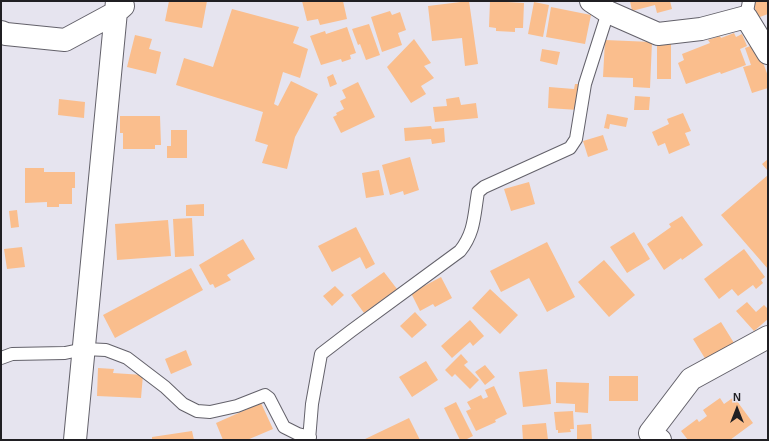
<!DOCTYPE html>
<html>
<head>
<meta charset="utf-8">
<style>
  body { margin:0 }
  #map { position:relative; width:769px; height:441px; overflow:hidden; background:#e6e4ef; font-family:Arial,sans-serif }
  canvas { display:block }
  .frame { position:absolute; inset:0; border:2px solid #201f23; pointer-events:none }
  .north { position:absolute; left:717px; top:389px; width:40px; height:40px; -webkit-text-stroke:3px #e6e4ef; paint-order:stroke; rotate:0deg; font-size:11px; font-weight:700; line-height:16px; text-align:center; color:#201f23 }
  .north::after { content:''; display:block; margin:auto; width:14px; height:18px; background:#201f23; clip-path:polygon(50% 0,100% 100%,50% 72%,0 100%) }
</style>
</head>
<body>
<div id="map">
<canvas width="769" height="441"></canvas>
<div class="frame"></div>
<div class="north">N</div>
</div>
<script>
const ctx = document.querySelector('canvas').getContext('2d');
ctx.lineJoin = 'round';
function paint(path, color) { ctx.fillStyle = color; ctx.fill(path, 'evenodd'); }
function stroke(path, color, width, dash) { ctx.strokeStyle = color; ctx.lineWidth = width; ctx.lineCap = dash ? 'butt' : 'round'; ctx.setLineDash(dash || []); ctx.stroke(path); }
const building = new Path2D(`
  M169 1H207L202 28 165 21Z
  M302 1H343L347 19 320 25 318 19 307 21Z
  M469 1 478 64 465 66 462 38 432 41 428 6Z
  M490 1 524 3 523 28H515V32L496 31V28L489 27Z
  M630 1H670L672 9 657 13 655 5 632 11Z
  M756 1H768V14L757 18 754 3Z
  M534 2 549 5 543 37 528 34Z
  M551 7 591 15 585 44 546 37Z
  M232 9 299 27 293 43 308 49 300 78 283 72 274 104 278 106 291 81 318 94 295 137 287 169 262 163 268 145 255 141 263 112 176 85 184 58 213 67Z
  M390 11 392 15 400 12 406 30 398 33 402 45 382 52 371 17Z
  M369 24 380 55 366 60 360 44 358 45 352 29Z
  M347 27 356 53 350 55 351 59 342 62 341 59 321 65 310 36 325 31 326 34Z
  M734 33 736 37 742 34 747 46 740 49 746 65 721 74 720 72 686 84 678 63 684 60 682 54 710 43 708 40 720 36 721 38Z
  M135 35 152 39 149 49 161 52 156 74 127 67Z
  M414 39 431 63 424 66 434 78 421 86 426 94 411 103 387 67Z
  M605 40 652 42 650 88 633 87V78L603 77Z
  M657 44H671V79H657Z
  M756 44 768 76V88L752 93 743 67 751 65 745 48Z
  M542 49 560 52 557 65 540 61Z
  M333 74 337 84 330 87 327 77Z
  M358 82 375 117 341 133 333 117 337 115 336 113 344 109 340 101 346 98 342 90Z
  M575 84H579L578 110 548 108 549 87 574 89Z
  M635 96 650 97 649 110H634Z
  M459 97 461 105 476 103 478 118 435 122 433 107 447 106 446 99Z
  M59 99 85 102 84 118 58 115Z
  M683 113 691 131 685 133 690 145 669 154 665 143 658 146 652 132 669 124 667 119Z
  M607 114 628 118 626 127 610 124 609 129 604 128Z
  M120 116H160L161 145H155V149H123V133H120Z
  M431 126 432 129 444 128 445 142 432 144 431 139 405 141 404 128Z
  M171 130H187V158H167V146H171Z
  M603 135 608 150 588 157 583 141Z
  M410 157 419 190 404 195 403 191 390 195 382 165Z
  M768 159V171L762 164Z
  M25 168H44V172H75V188H72V204H59V207H47V202L25 203Z
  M379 170 384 195 366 198 362 173Z
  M768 175V269L721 215Z
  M529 182 535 204 511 211 504 189Z
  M204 204V216H186V205Z
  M17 210 19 227 11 228 9 211Z
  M682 216 703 245 682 260 681 258 664 270 647 244 671 227 669 224Z
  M192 218 194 256 175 257 173 219Z
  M168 220 171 256 117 260 115 224Z
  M356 227 375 264 366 269 360 257 332 272 318 246Z
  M634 232 650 259 627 273 610 247Z
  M243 239 255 259 227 275 231 280 215 288 213 284 210 285 199 265Z
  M547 242 575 297 547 312 529 278 501 292 490 271Z
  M22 247 25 267 7 269 4 249Z
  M744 249 765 277 761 280 763 283 756 289 753 285 738 296 732 289 719 299 704 279Z
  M604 260 635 295 609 317 578 282Z
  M191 268 203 290 115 338 103 315Z
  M384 272 397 289 364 313 351 295Z
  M441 277 452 298 435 307 433 304 420 311 411 293Z
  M335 286 344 295 332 306 323 296Z
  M490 289 518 315 500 334 472 308Z
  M747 302 756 312 764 305 768 309V319L754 331 736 311Z
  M415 312 427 325 412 338 400 326Z
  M470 320 484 336 473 346 470 342 452 358 441 346Z
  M721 322 734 343 706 360 693 339Z
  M186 350 192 365 171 374 165 359Z
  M461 354 468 362 464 365 479 380 470 389 455 374 452 377 445 370Z
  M426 361 438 380 412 397 399 377Z
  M485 365 495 377 485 385 475 372Z
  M98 368 114 369 113 373 143 375 141 398 97 396Z
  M547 369 551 404 523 407 519 372Z
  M609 376H638V401H609Z
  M556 382 589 383 588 413 575 412V404L556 403Z
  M494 386 507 414 495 420 496 422 476 431 466 411 471 409 467 402 481 395 483 399 488 397 485 390Z
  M734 397 753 423 730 440H688L681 431 697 419 699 422 707 416 703 410 720 398 724 404Z
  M456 402 473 436 465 440H460L444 408Z
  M261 403 273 429 247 440H223L216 423Z
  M573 411 574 429H570L571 432 558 433V430H556L554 412Z
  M409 418 420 440H363Z
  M546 423 548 440H523L522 425Z
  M591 424 592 440H577V425Z
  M192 431 194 440H152V437Z`);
const service = new Path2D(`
  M746 17 749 1
  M1 358 12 354 65 353 84 349 106 350 127 358 165 387 183 404 197 411 210 412 237 406 265 395 269 398 284 427 298 434 310 437
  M309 440 312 404 321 354 351 331 460 251C475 232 474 215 478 192L484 187 570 148 576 139 585 84 608 12`);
const minor = new Path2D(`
  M591 1 608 12 658 34 701 29 746 17 768 53
  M1 32 6 34 65 40 115 13 123 6
  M75 440 117 1
  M660 440 650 433 691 379 768 337`);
paint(building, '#fabe8d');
stroke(service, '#63616a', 14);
stroke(minor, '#63616a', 24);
stroke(service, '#fff', 12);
stroke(minor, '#fff', 22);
</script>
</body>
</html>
